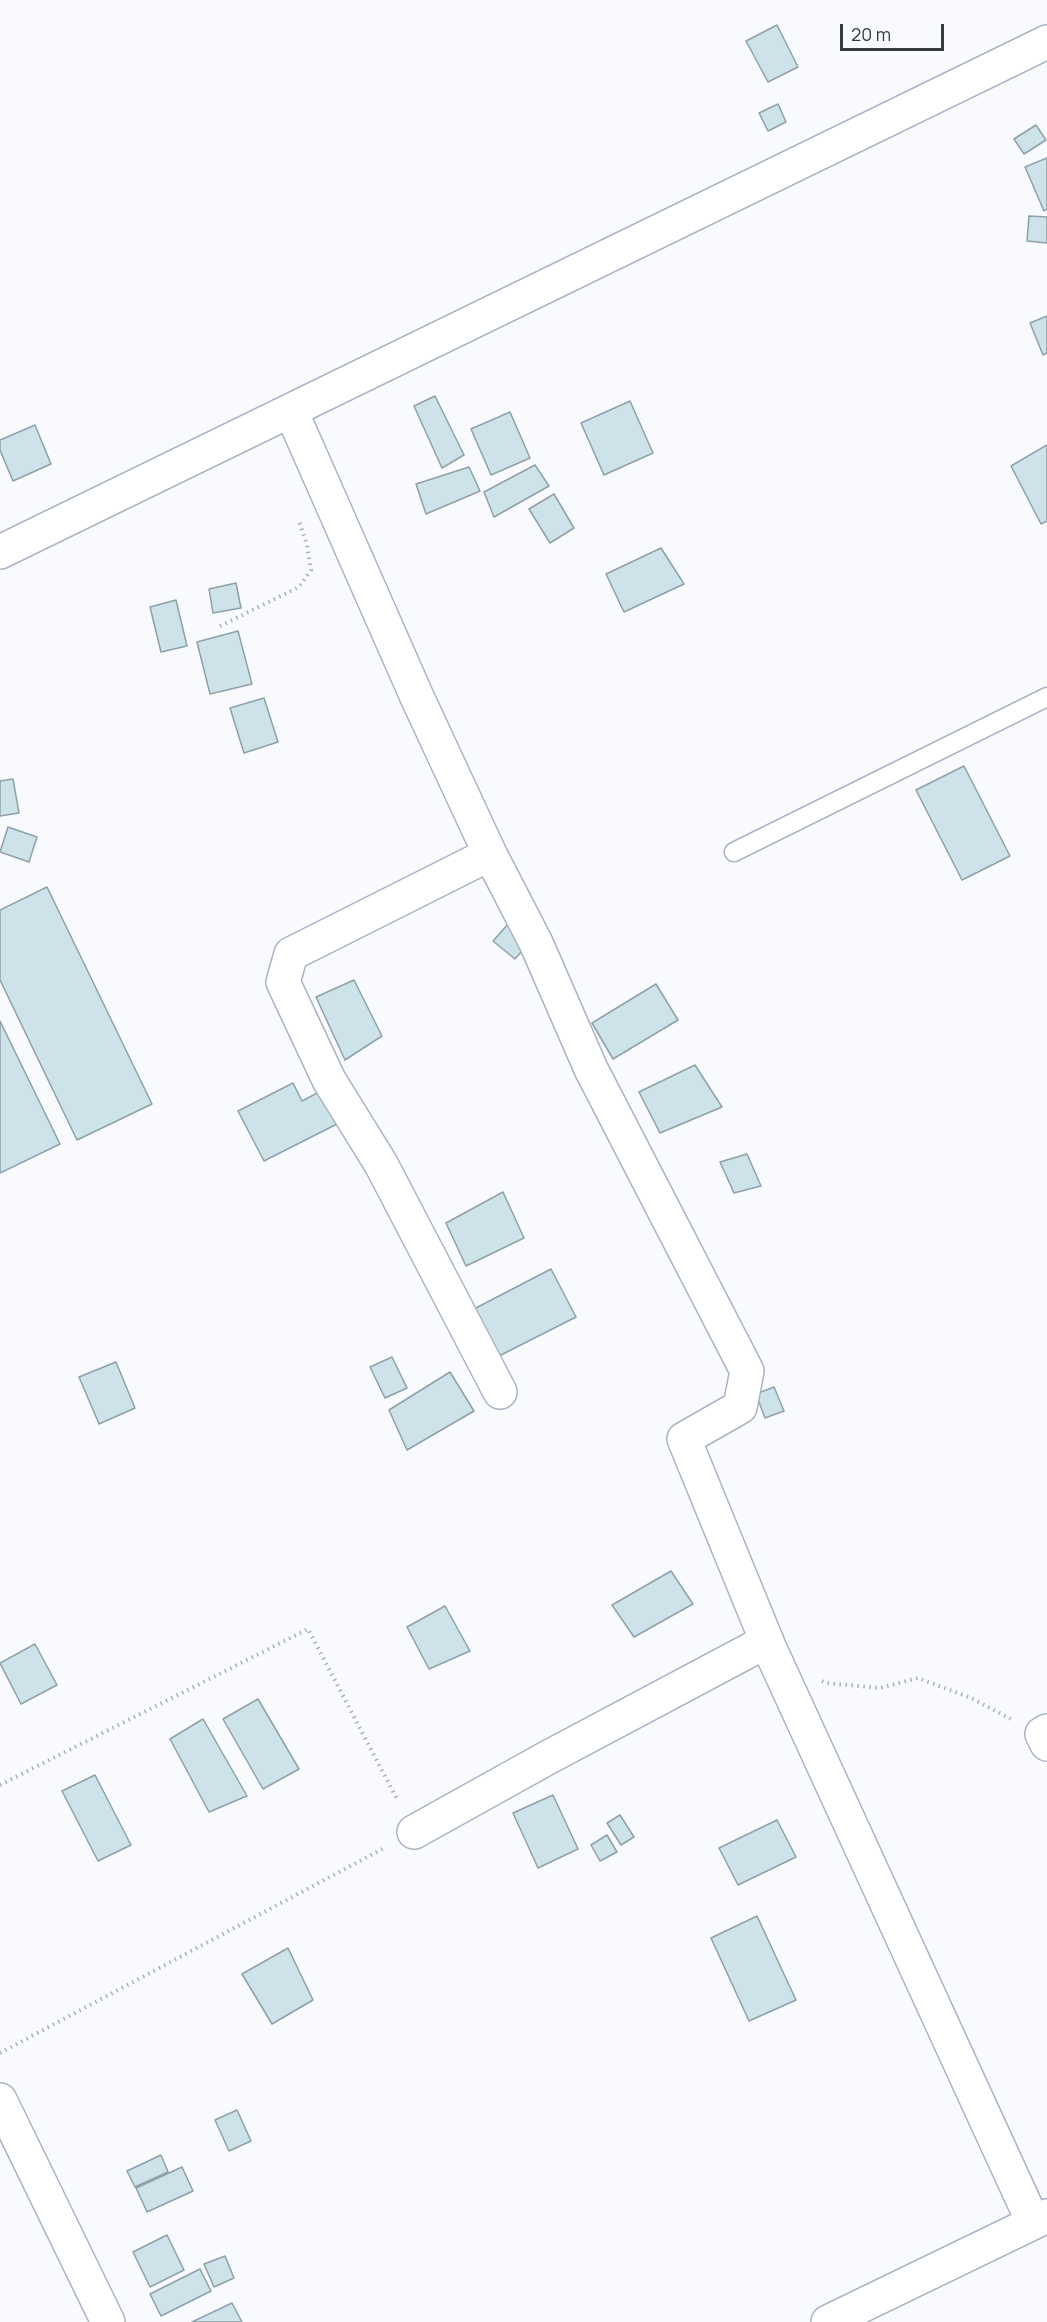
<!DOCTYPE html>
<html>
<head>
<meta charset="utf-8">
<style>
  body { margin:0 }
  #map { position:relative; width:1047px; height:2322px; overflow:hidden; background:#f8fafe; font-family:Manrope,sans-serif }
  canvas { display:block }
  .scale { position:absolute; left:840px; top:24px; width:104px; height:27px; box-sizing:border-box; border:3px solid #373b41; border-top:0; padding-left:8px; font-size:18px; line-height:21px; white-space:nowrap; color:#373b41; -webkit-text-stroke:4px #f8fafe; paint-order:stroke }
</style>
</head>
<body>
<div id="map">
<canvas width="1047" height="2322"></canvas>
<div class="scale">20 m</div>
</div>
<script>
const ctx = document.querySelector('canvas').getContext('2d');
ctx.lineJoin = 'round';
function paint(path, color) { ctx.fillStyle = color; ctx.fill(path, 'evenodd'); }
function stroke(path, color, width, dash) { ctx.strokeStyle = color; ctx.lineWidth = width; ctx.lineCap = dash ? 'butt' : 'round'; ctx.setLineDash(dash || []); ctx.stroke(path); }
const building = new Path2D(`
  M777 25 798 67 768 82 746 41Z
  M778 104 786 122 768 131 759 113Z
  M1036 125 1046 140 1024 154 1014 139Z
  M1047 158V209L1044 211 1025 167Z
  M1029 216 1047 217V243L1027 241Z
  M1047 316V353L1043 355 1030 323Z
  M435 396 464 455 442 468 414 406Z
  M630 401 653 453 604 475 581 423Z
  M510 412 530 458 491 475 471 429Z
  M35 425 51 464 13 481 0 450V440Z
  M1047 445V521L1041 524 1011 466Z
  M535 465 549 486 494 517 484 492Z
  M469 467 480 491 426 514 416 484Z
  M554 494 574 528 550 543 529 509Z
  M661 548 684 584 624 612 606 574Z
  M236 583 241 608 213 613 209 589Z
  M176 600 187 646 161 652 150 607Z
  M238 631 252 684 210 694 197 642Z
  M264 698 278 742 244 753 230 708Z
  M964 766 1010 856 962 880 916 790Z
  M13 779 19 813 0 816V781Z
  M8 827 37 837 29 862 0 852Z
  M47 887 152 1104 77 1140 0 980V910Z
  M509 923 530 942 515 959 493 941Z
  M354 980 382 1036 345 1060 316 997Z
  M656 984 678 1020 613 1059 592 1023Z
  M0 1021 60 1144 0 1173Z
  M695 1065 722 1107 660 1133 639 1092Z
  M293 1083 302 1101 321 1091 337 1124 264 1161 238 1111Z
  M747 1154 761 1186 734 1193 720 1162Z
  M503 1192 524 1238 466 1266 446 1223Z
  M551 1269 576 1317 497 1357 472 1310Z
  M392 1357 407 1388 385 1398 370 1367Z
  M116 1362 135 1408 99 1424 79 1377Z
  M450 1372 474 1411 407 1450 389 1410Z
  M774 1387 784 1411 765 1418 756 1394Z
  M671 1571 693 1604 634 1637 612 1605Z
  M445 1606 470 1651 429 1669 407 1627Z
  M35 1644 57 1685 21 1704 0 1663Z
  M258 1699 299 1769 263 1789 223 1719Z
  M203 1719 247 1796 209 1812 170 1739Z
  M95 1775 131 1845 98 1861 62 1791Z
  M553 1795 578 1849 538 1868 513 1813Z
  M620 1815 634 1837 621 1845 607 1823Z
  M777 1820 796 1857 738 1885 719 1848Z
  M607 1835 617 1852 600 1861 591 1845Z
  M757 1916 796 2000 749 2021 711 1938Z
  M288 1948 313 2000 272 2024 242 1974Z
  M237 2110 251 2141 229 2151 215 2120Z
  M161 2155 168 2172 135 2187 127 2171Z
  M182 2167 193 2191 147 2212 136 2188Z
  M167 2235 184 2270 150 2287 133 2252Z
  M225 2256 234 2278 214 2287 204 2264Z
  M200 2269 211 2291 161 2316 150 2294Z
  M232 2303 242 2322H192Z`);
const path = new Path2D(`
  M220 626 299 587 311 570 307 545 299 521
  M822 1681 826 1683 880 1688 918 1678 971 1698 1011 1719
  M0 1785 308 1629 398 1801
  M0 2053 386 1847`);
const lane = new Path2D(`
  M734 852 1047 697`);
const street = new Path2D(`
  M291 411 417 697 490 854 536 943 591 1069 747 1371 740 1407 684 1439 770 1649 1033 2222
  M0 552 1047 42
  M490 854 291 954 283 982 329 1080 381 1164 500 1392
  M1047 1731 1042 1734 1047 1744
  M414 1832 547 1758 767 1641
  M0 2100 108 2322
  M828 2322 1047 2216`);
paint(building, '#cee2ea');
stroke(building, '#8ea1a8', 1.5);
stroke(lane, '#aab4c3', 21);
stroke(street, '#aab4c3', 36);
stroke(path, '#acafb4', 4, [1.5, 4.5]);
stroke(lane, '#fff', 18);
stroke(street, '#fff', 33);
</script>
</body>
</html>
